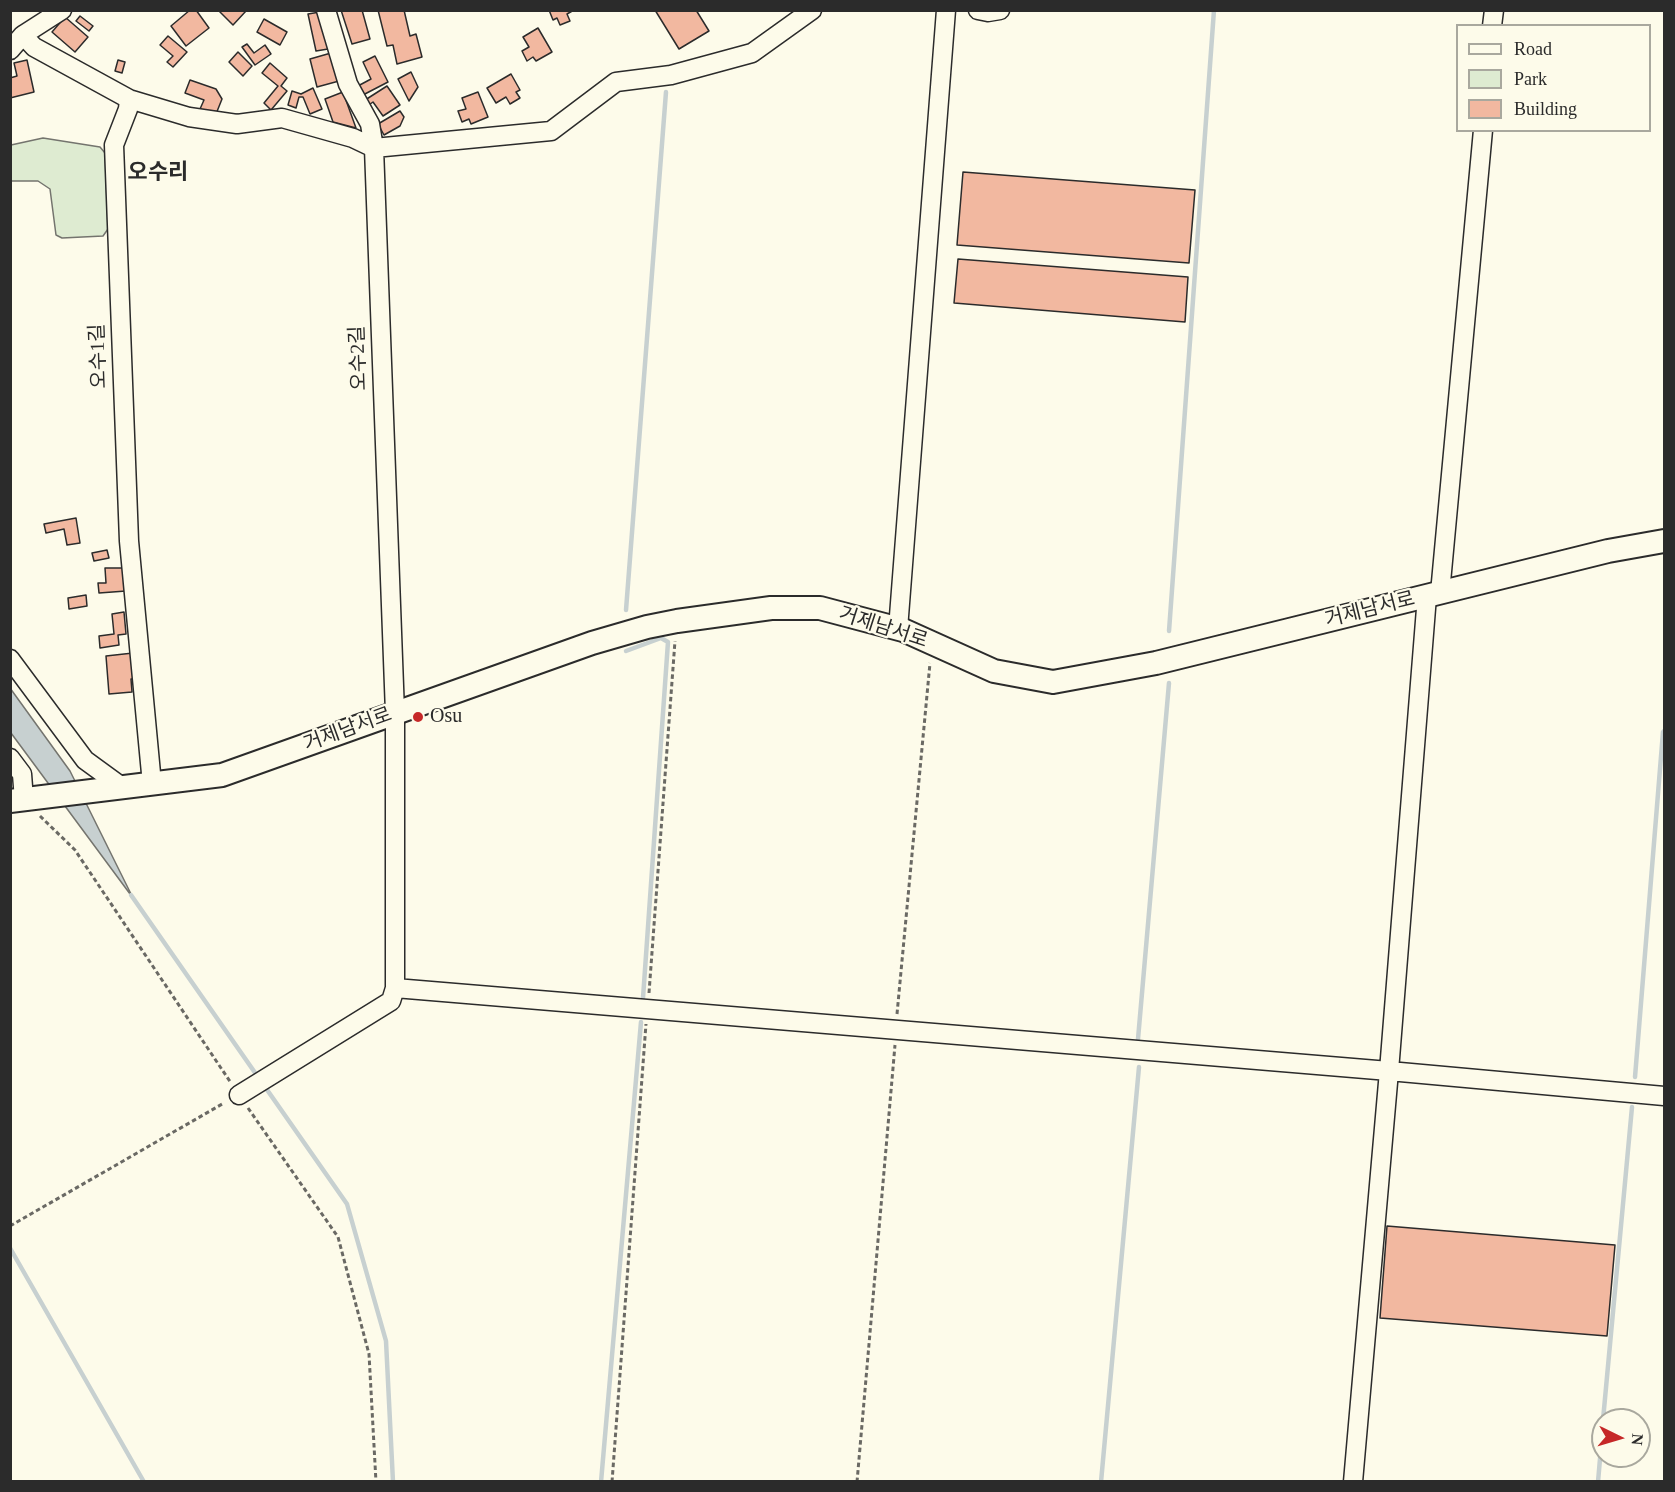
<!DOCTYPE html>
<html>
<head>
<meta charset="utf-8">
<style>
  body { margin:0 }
  #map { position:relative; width:1675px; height:1492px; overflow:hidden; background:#fdfbea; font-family:"Times New Roman",serif }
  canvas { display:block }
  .frame { position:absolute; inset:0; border:12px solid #2b2b2b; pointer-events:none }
  .legend { position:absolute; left:1456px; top:24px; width:195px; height:108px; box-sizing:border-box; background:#fdfbea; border:2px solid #a9a89e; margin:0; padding:8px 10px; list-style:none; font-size:18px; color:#2b2b2b }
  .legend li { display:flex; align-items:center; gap:12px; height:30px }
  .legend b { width:30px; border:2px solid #a9a89e }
  .north { position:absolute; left:1591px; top:1408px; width:60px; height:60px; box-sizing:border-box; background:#fdfbea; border:2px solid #a9a89e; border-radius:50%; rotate:95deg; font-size:16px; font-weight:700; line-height:24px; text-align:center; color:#2b2b2b }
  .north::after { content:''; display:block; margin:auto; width:21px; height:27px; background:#c62828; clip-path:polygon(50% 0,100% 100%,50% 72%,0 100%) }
</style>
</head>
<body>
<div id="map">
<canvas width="1675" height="1492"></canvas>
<div class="frame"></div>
<ul class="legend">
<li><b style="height:8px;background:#fdfbea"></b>Road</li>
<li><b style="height:16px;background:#deebd1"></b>Park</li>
<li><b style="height:16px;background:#f2b8a0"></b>Building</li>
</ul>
<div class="north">N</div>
</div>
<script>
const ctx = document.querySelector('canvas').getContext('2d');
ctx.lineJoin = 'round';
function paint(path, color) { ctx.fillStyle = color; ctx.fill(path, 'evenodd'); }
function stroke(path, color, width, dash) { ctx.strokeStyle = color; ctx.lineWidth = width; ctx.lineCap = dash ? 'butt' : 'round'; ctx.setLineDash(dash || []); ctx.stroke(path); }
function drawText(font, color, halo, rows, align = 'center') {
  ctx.font = font + ' "Times New Roman","Noto Sans KR",serif'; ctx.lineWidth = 4.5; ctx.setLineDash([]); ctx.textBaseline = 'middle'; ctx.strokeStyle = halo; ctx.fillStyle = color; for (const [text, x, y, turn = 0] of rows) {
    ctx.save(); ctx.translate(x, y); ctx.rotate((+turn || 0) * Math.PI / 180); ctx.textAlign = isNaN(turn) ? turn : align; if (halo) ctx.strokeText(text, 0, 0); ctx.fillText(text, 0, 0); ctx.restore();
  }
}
const green = new Path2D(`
  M43 138 100 147 105 153 108 229 103 236 62 238 56 235 50 189 38 181H11V145Z`);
const water = new Path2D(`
  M10 688 70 771 133 898 11 733Z`);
const stream = new Path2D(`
  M626 610 666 92
  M1169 631 1214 10
  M626 651 661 638 668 642 643 998
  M131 895 258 1077
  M1138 1039 1169 683
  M1635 1077 1663 732 1664 731
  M263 1084 347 1204 386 1341 393 1482
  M10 1248 144 1482
  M1603 1420 1632 1107
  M601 1482 641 1022
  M1101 1482 1139 1067
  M1598 1482 1603 1424`);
const building = new Path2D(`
  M190 10H196L209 28 186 46 171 26Z
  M218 10H245L246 11 233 25Z
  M341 10H362L370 39 352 44Z
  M378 10H404L410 36 416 34 422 57 397 64 393 45 387 46Z
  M549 10H574L567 14 570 21 560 25 557 18 553 20Z
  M655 10H696L709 31 679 49Z
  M320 12 328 49 316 51 308 14Z
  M80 16 93 26 89 31 76 21Z
  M65 17 88 37 75 52 52 32Z
  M264 19 287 32 280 45 257 32Z
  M538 28 552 52 536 61 533 57 527 61 522 51 529 47 523 37Z
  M168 36 187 52 173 67 167 62 173 56 160 45Z
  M247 44 254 53 265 45 271 54 255 65 242 47Z
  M238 52 252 66 243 76 229 62Z
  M331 53 339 81 317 87 310 59Z
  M375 56 388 82 361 96 356 87 371 79 363 62Z
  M27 60 34 92 10 98V78L17 76 14 63Z
  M118 60 125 62 122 73 115 71Z
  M270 63 287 78 281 86 287 91 271 110 264 103 278 86 262 73Z
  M411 72 418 87 409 101 398 79Z
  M511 74 520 90 516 92 520 98 510 104 506 97 496 103 487 88Z
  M190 80 216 89 222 99 216 114 200 109 204 100 185 93Z
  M387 86 400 105 383 116 373 102 366 107 362 102Z
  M313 88 322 109 310 114 303 97H299L296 108 288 105 292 91 301 94Z
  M343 92 356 128 333 122 325 99Z
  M478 92 488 117 471 124 469 119 462 122 458 111 466 109 462 98Z
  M400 111 404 117 400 126 384 135 378 124Z
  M963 172 1195 190 1189 263 957 245Z
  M958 259 1188 277 1185 322 954 303Z
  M76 518 80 543 67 545 64 529 46 533 44 524Z
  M107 550 109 558 94 561 92 553Z
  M105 568H124L126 591 99 593 98 583H106Z
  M86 595 87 606 69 609 68 598Z
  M124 612 126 634 118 635 119 645 100 648 99 636 114 634 112 614Z
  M133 653 135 679H131L132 692 109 694 106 656Z
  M1387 1226 1615 1245 1607 1336 1380 1318Z`);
const path = new Path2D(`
  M40 816 75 850 231 1083
  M649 993 675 641
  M897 1014 930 663
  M248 1108 338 1237 369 1354 376 1482
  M10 1226 224 1103
  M612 1482 646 1024
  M857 1482 895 1045`);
const minor = new Path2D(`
  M62 10 23 35 34 47 129 99 128 109 114 145 129 541 152 784
  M978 10 988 12 1000 10
  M1492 26 1494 10
  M10 50 23 35
  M129 99 189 117 237 124 282 118 353 138 374 148 551 131 616 82 671 75 752 53 812 10
  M1440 593 1483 130
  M898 629 946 10
  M10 659 85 760 122 787
  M10 758 22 774 24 800
  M395 988 1389 1071 1664 1096
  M239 1095 391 1001 395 988V713L374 148 370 124 348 84 326 10
  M1353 1482 1389 1071 1427 596`);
const major = new Path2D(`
  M10 801 222 775 592 643 647 627 677 621 771 608H820L903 630 994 671 1053 682 1156 663 1608 551 1664 541`);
const markers = [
  [418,717,6,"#c62828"]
];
const streetNames = [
  ["오수1길",99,356,-92],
  ["오수2길",359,358,-92],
  ["거제남서로",1370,610,-14],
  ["거제남서로",883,628,18],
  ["거제남서로",348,730,-20]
];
const poiNames = [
  ["Osu",430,717]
];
const quarterNames = [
  ["오수리",158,173]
];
paint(green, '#deebd1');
stroke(green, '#74746e', 1.5);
paint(water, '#c7d0d0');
stroke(water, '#74746e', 1.5);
stroke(stream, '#c7d0d0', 4.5);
paint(building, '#f2b8a0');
stroke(building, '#2b2b2b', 1.5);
stroke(minor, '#2b2b2b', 21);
stroke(major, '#2b2b2b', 26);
stroke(path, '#6a6964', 3, [4.5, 3]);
stroke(minor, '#fdfbea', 18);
stroke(major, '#fdfbea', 22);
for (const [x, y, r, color] of markers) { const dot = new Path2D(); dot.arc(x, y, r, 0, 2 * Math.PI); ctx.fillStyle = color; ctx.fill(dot); stroke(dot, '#fdfbea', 2); }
drawText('20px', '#2b2b2b', '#fdfbea', streetNames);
drawText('20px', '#2b2b2b', '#fdfbea', poiNames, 'left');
drawText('bold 22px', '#2b2b2b', '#fdfbea', quarterNames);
</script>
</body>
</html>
